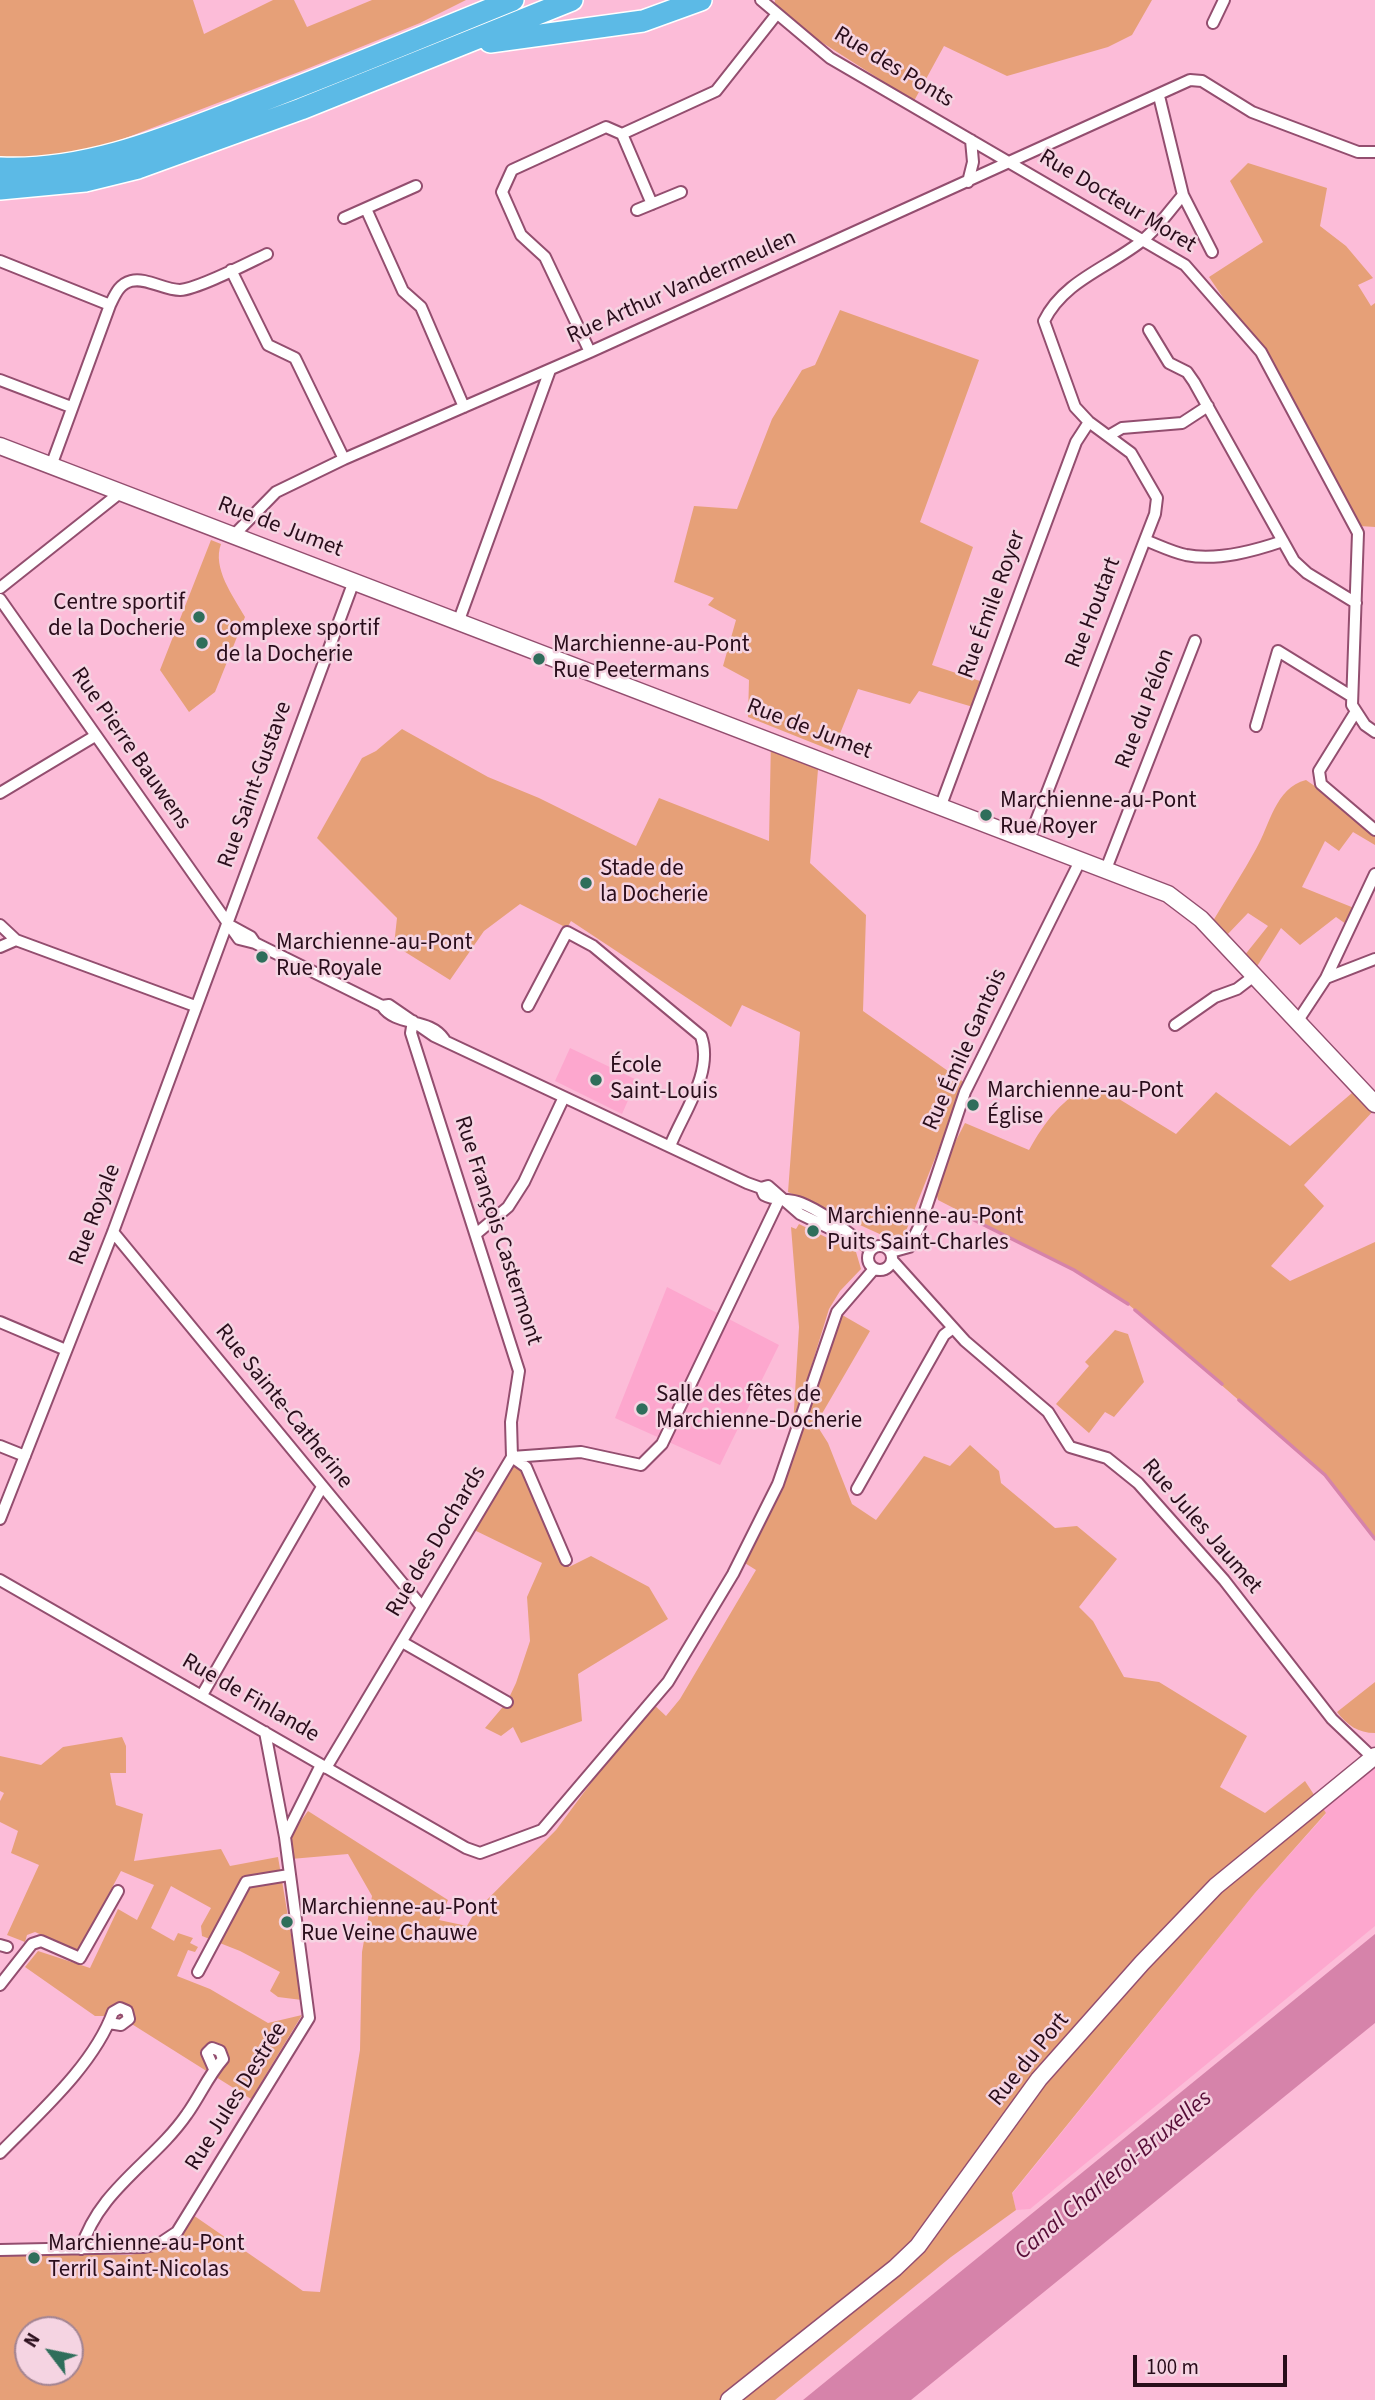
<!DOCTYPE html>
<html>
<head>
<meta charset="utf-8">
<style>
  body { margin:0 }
  #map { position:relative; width:1375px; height:2400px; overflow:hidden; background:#fcbcd8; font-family:"Source Sans 3",sans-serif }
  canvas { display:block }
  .north { position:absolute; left:14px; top:2316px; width:70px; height:70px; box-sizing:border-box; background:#f5d4e2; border:2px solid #a38492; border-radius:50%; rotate:302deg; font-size:19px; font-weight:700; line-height:28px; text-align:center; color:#290d1b }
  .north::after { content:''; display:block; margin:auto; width:24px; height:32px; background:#2f6e5b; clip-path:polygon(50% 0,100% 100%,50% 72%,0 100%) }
  .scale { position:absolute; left:1133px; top:2355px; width:154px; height:32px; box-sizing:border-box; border:4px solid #290d1b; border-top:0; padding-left:9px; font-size:21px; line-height:24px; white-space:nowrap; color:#290d1b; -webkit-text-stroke:5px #f5d4e2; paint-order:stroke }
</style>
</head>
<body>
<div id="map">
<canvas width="1375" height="2400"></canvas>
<div class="north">N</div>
<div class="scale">100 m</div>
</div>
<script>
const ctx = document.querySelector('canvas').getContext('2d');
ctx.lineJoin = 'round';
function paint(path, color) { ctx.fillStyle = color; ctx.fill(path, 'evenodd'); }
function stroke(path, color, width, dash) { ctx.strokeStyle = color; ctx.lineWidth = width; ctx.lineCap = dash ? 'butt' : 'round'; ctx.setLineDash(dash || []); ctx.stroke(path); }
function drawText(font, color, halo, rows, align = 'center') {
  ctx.font = font + ' "Source Sans 3",sans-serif'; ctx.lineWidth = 5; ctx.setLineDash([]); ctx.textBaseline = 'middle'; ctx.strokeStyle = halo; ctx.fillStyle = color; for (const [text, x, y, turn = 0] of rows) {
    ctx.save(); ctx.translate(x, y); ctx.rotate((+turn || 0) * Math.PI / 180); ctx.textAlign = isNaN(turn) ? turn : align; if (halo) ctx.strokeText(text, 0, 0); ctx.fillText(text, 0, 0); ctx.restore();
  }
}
const built = new Path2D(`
  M570 1048 637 1080 622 1114 555 1081Z
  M667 1287 779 1345 720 1465 615 1418Z
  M1375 1762V1926L1030 2209 1016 2210 1012 2194 1255 1893 1326 1814 1321 1805Z`);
const green = new Path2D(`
  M0 0H193L204 34 273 0H294L307 27 372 0H466L420 23 304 70 110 144 52 158 0 159Z
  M775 0H1152L1132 35 1108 47 1007 76 944 46 914 101 815 38 774 8Z
  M1248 163 1327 188 1320 226 1346 246 1373 278 1358 285 1371 306 1375 303V527L1359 526 1258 349 1209 277 1263 242 1230 181Z
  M840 310 979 360 920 522 973 547 932 665 980 681 973 707 919 691 910 704 858 689 833 751 748 717 749 680 723 666 736 620 708 605 714 598 674 582 694 506 737 509 772 419 802 370 815 365Z
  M211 540 221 544C212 568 233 596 245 617L215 692 189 712 160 670Z
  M402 729 488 777 539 798 636 846 659 798 769 841 771 739 819 758 810 863 866 915 863 1011 965 1083 902 1241 897 1242 788 1192 800 1032 742 1005 731 1027 571 921 567 928 520 904 484 931 450 980 394 945 397 918 317 838 362 758 376 751Z
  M1306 780 1365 821 1375 832V845L1353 832 1339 851 1325 841 1302 887 1359 910 1346 924 1336 917 1300 945 1281 928 1256 968 1244 956 1268 926 1248 913 1226 936 1213 921C1227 897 1243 873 1256 849 1270 825 1275 788 1306 780Z
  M1093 1083 1176 1134 1216 1092 1290 1146 1359 1087 1375 1109 1304 1185 1324 1206 1271 1266 1290 1281 1375 1242V1539L1325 1475 1128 1304 1074 1270 938 1200 934 1183 965 1123 1029 1150C1045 1121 1063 1098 1093 1083Z
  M799 1224 856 1252 861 1269 840 1291 829 1309 793 1426 799 1327 791 1227 796 1229Z
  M837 1312 870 1331 816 1424 828 1443 852 1504 876 1520 924 1456 950 1466 970 1445 999 1471 1001 1483 1055 1528 1077 1526 1117 1559 1079 1607 1093 1621 1124 1677 1159 1682 1247 1736 1220 1787 1265 1813 1305 1781 1326 1813 1255 1893 1012 2193 1016 2210 951 2257 775 2400H0V2252L130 2255C160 2250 174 2238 193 2215L303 2291 320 2292 360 2050 362 1952 372 1896 348 1854 291 1859 290 1836 308 1811 448 1900 439 1920 467 1926 475 1912 556 1830 651 1702 666 1716 680 1699 756 1570 740 1560 767 1514ZM28 2330H70V2372H28Z
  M1115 1330 1128 1334 1144 1382 1114 1417 1105 1412 1089 1433 1056 1404 1089 1366 1085 1362Z
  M512 1457 526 1467 569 1567 591 1556 649 1587 668 1619 578 1674 582 1721 521 1743 513 1727 501 1736 485 1728 507 1702 516 1683 530 1641 527 1597 542 1563 470 1528Z
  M1375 1682V1733C1358 1733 1347 1725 1337 1712Z
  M122 1737 126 1746V1773H110L116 1805 143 1814 134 1861 221 1849 230 1866 278 1857 302 2000 278 1997 270 1991 280 1972 240 1951 202 1936 201 1926 211 1908 171 1886 151 1928 174 1941 178 1933 193 1938 190 1943 198 1947 195 1952 188 1950 177 1976 210 1989 268 2023 302 2015 251 2099 119 2016H95L25 1967 38 1951 90 1968 118 1909 137 1920 154 1885 121 1871 78 1951 35 1932 27 1935 25 1942 7 1935 39 1865 11 1853 18 1831 0 1822V1801L4 1793 0 1791V1756L41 1765 63 1747Z`);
const water = new Path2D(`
  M1375 1934V2023L911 2400H803Z`);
const stream = new Path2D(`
  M974 1220 1074 1270 1128 1304
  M1135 1310 1222 1384
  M1239 1400 1325 1475 1375 1539`);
const street = new Path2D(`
  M761 0 830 58 1185 265 1261 352 1358 533 1352 705 1365 725 1375 732
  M1213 23 1224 0
  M622 134 716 91 776 15
  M968 182 973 162 971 140
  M1183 195 1212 252
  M637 210 681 192
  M367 211 403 291 421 307 464 407
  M344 218 416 186
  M0 261 110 305 51 466
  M231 270 268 345 295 358 344 459
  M110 305C115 295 119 284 131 281 146 277 164 290 180 290 198 289 248 263 267 254
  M1149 330 1169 363 1187 372 1194 382 1294 561 1307 573 1356 603
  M590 352 545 257 521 235 502 192 512 170 606 127 622 134 652 204
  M0 380 71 407
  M1110 435 1122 428 1182 423 1208 406
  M235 534 276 492 344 459 590 352 1190 80 1202 81 1252 112 1358 152H1375
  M1145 540C1158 545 1172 552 1186 555 1218 561 1254 551 1283 541
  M0 588 121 492
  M0 599 239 939 255 943 382 1006C396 1027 429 1017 444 1039
  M459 620 550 370
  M1355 713 1319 771 1321 784 1375 830
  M1256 726 1278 651 1351 696
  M0 793 95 736
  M941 805 1076 442 1089 422
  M1029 839 1155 514 1157 498 1131 453 1089 422 1075 407 1044 321C1064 280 1110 267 1143 240 1158 228 1170 210 1183 195L1159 96
  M1106 869 1195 641
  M0 925 16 940 195 1006
  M229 925 251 937 255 943
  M0 947 16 940
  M1326 978 1375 874
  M382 1006 389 1005 434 1036 747 1183 761 1188 768 1186 800 1214 829 1228 841 1229
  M528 1006 567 932 593 946 701 1036C714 1072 683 1113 670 1146
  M413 1021 411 1033 519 1371 511 1422 512 1457 526 1467 566 1560
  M1297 1022 1326 978 1375 959
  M1175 1025 1215 997 1237 989 1254 976
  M761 1188 764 1195C774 1201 789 1198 801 1203 828 1214 847 1233 870 1249
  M113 1232 422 1607
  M476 1234 508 1207 524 1182 564 1097
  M868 1258a12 12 0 1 1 24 0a12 12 0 1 1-24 0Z
  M891 1252 909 1247 921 1223 965 1092 1081 859
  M892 1260 965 1341 1048 1412 1070 1447 1107 1458 1138 1483 1224 1580 1332 1719 1373 1758
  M0 1322 66 1350
  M0 1446 25 1456
  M857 1489 944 1335 953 1328
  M0 1519 113 1232 354 581
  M0 1580 466 1848 480 1853 542 1830 668 1682 733 1574 778 1484 837 1312 874 1269
  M402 1642 507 1702
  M202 1695 322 1487
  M326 1768 512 1457 581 1452 641 1465 662 1444 780 1198
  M285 1837 321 1765
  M0 1945 7 1947
  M198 1972 246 1882 289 1875
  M0 1985 32 1944 41 1941 80 1958 118 1891
  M0 2153C39 2113 94 2065 113 2012L120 2008 127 2011 129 2019 121 2025 109 2023
  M81 2249C99 2189 154 2162 187 2114 200 2096 208 2076 223 2059L220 2051 212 2048 207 2053 214 2069
  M0 2250 143 2247 159 2244 177 2232 309 2018 285 1837 265 1732`);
const secondary = new Path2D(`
  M0 446 1168 894 1201 919 1375 1104
  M729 2400 895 2268 918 2246 1039 2079 1142 1963 1216 1886 1375 1756`);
const highway = new Path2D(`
  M490 42 643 21 701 0
  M0 168C86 172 168 137 246 107 336 73 424 36 513 0
  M0 189 85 181 138 168 301 109 572 0`);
const markers = [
  [199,617,7,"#2f6e5b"],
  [202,643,7,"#2f6e5b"],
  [539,659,7,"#2f6e5b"],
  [986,815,7,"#2f6e5b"],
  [586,883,7,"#2f6e5b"],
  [262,957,7,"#2f6e5b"],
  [596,1080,7,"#2f6e5b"],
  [973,1105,7,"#2f6e5b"],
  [813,1231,7,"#2f6e5b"],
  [642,1409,7,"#2f6e5b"],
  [287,1922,7,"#2f6e5b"],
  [34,2258,7,"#2f6e5b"]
];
const streetNames = [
  ["Rue des Ponts",893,68,31],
  ["Rue Docteur Moret",1117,202,31],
  ["Rue Arthur Vandermeulen",682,288,-24],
  ["Rue de Jumet",280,528,21],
  ["Rue Émile Royer",993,605,-70],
  ["Rue Houtart",1094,613,-69],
  ["Rue du Pélon",1146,709,-69],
  ["Rue de Jumet",809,730,21],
  ["Rue Pierre Bauwens",130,749,55],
  ["Rue Saint-Gustave",256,785,-70],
  ["Rue Émile Gantois",966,1050,-66],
  ["Rue Royale",96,1215,-69],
  ["Rue François Castermont",497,1231,72],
  ["Rue Sainte-Catherine",283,1407,51],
  ["Rue Jules Jaumet",1201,1527,49],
  ["Rue des Dochards",437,1542,-59],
  ["Rue de Finlande",250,1699,30],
  ["Rue du Port",1030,2060,-51],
  ["Rue Jules Destrée",237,2097,-58]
];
const poiNames = [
  ["Centre sportif",185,604,"right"],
  ["de la Docherie",185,630,"right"],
  ["Complexe sportif",216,630],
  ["de la Docherie",216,656],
  ["Marchienne-au-Pont",553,646],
  ["Rue Peetermans",553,672],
  ["Marchienne-au-Pont",1000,802],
  ["Rue Royer",1000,828],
  ["Stade de",600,870],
  ["la Docherie",600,896],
  ["Marchienne-au-Pont",276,944],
  ["Rue Royale",276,970],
  ["École",610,1067],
  ["Saint-Louis",610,1093],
  ["Marchienne-au-Pont",987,1092],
  ["Église",987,1118],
  ["Marchienne-au-Pont",827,1218],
  ["Puits Saint-Charles",827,1244],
  ["Salle des fêtes de",656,1396],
  ["Marchienne-Docherie",656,1422],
  ["Marchienne-au-Pont",301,1909],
  ["Rue Veine Chauwe",301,1935],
  ["Marchienne-au-Pont",48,2245],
  ["Terril Saint-Nicolas",48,2271]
];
const waterNames = [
  ["Canal Charleroi-Bruxelles",1114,2176,-40]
];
paint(built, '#fda7ce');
paint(green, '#e6a078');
paint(water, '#d683aa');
stroke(stream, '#d683aa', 3.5);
stroke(street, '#934e6f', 14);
stroke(secondary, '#934e6f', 19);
stroke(highway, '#fff', 24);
stroke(street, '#fff', 10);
stroke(secondary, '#fff', 16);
stroke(highway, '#5cbae6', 21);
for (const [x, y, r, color] of markers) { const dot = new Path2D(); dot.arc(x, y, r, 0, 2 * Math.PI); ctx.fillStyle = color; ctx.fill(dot); stroke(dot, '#f5d4e2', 2.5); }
drawText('23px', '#290d1b', '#f5d4e2', streetNames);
drawText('23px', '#290d1b', '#f5d4e2', poiNames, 'left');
drawText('italic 24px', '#570c37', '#f5d4e2', waterNames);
</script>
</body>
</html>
